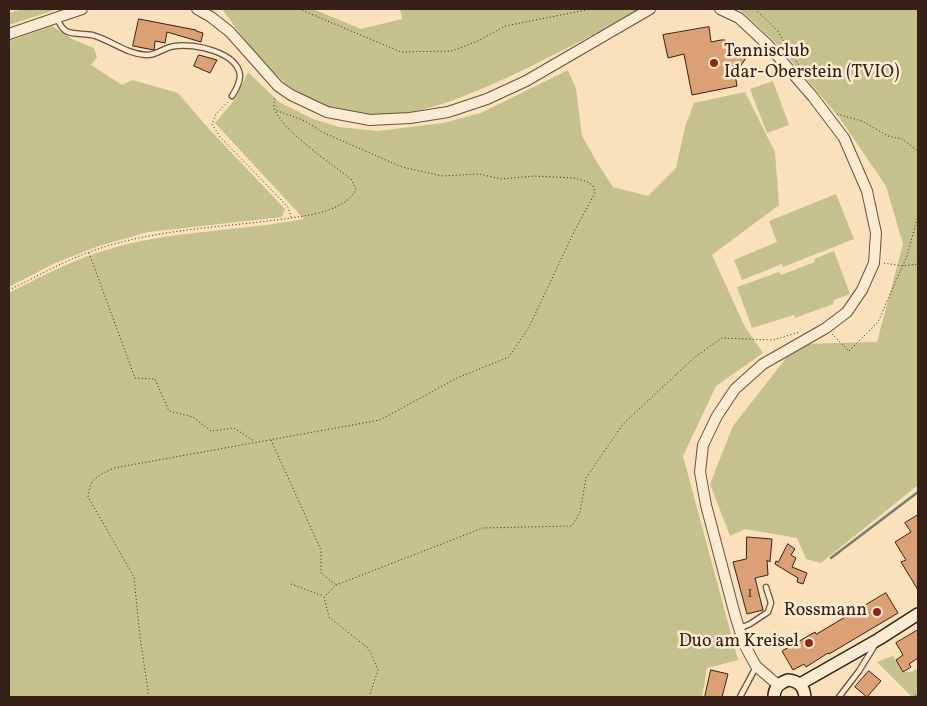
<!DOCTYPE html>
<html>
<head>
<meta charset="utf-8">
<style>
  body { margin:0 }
  #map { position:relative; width:927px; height:706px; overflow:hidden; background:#fae0bb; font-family:Vollkorn,serif }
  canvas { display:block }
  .frame { position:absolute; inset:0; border:10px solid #362018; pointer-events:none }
</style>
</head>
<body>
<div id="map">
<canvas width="927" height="706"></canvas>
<div class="frame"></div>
</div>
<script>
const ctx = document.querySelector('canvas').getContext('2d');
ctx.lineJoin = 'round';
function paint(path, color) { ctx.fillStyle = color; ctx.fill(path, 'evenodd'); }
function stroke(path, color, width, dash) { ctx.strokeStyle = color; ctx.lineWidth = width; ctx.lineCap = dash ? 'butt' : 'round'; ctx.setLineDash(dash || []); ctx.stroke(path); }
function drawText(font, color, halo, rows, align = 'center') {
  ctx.font = font + ' Vollkorn,serif'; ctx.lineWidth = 5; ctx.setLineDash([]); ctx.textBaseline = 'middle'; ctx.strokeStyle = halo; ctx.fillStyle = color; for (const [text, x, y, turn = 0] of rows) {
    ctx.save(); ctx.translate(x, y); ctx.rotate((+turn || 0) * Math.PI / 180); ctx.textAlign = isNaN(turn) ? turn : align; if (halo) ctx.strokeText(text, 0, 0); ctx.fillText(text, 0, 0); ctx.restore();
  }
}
const green = new Path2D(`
  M23 9H58L9 25V13Z
  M222 9H313L361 29 402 19 400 9H642C592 35 544 61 493 84 466 95 440 107 411 112 378 118 333 114 304 96 270 76 245 40 222 9Z
  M739 9H918V485L821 563 806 559 797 538 745 529 730 536 710 484 733 426 797 344 877 342 903 244 886 186 839 117 774 41Z
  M52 26 74 40 94 48 97 57 91 65 122 85 132 80 178 93 209 129 285 209 282 217 148 232 99 246 55 263 9 287V41Z
  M568 70 576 89 582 136 598 164 613 187 648 196 676 168 685 127 694 103 745 92 775 152 779 205 712 255 745 327 763 353 716 386 683 456 738 660 707 668 702 697H9V293C38 278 68 262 100 252 165 230 237 232 304 219L215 123 236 98 248 72 279 102 313 119 339 127 378 131 443 123 481 113Z
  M773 81 789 125 767 133 750 89Z
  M836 194 854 239 783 267 782 264 742 280 734 260 777 242 769 221Z
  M834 251 850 294 834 300 833 304 795 318 794 315 752 328 737 287 779 272 781 275 815 262 814 259Z
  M893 656 902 672H912L918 668V697H912L877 662Z`);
const stream = new Path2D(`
  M831 558 918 492`);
const building = new Path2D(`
  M139 19 196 30V31L203 33 201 42 167 32 165 43 155 41 154 50 133 46Z
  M709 27 711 42 721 40H725L726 43 734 41V45L741 50 739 53 746 58 735 74 737 86 692 95 684 54 668 58 663 35Z
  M199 55 217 60 210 73 194 66Z
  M918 515V590L901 562 906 560 895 542 911 532 905 523Z
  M747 537 772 539 770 562 767 560 768 575 755 578 763 610 747 614 733 562 746 559Z
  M788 544 795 549 791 555 796 558 792 567 807 573 803 584 797 582 798 578 775 564 776 561 778 562Z
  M886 593 898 613 829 654 828 653 806 667 804 664 793 670 782 651 815 632 816 634Z
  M918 630V658L909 664 911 667 903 672 896 660 903 655 896 643Z
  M711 670 728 674 722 697H705Z
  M869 671 881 681 867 697 855 687Z`);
const path = new Path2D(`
  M299 9 401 52 452 51 478 41 505 26 591 9
  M755 9 777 30 800 67
  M228 102 216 114 212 124 220 137 288 207 291 217
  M837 114 862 121 888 136 902 139 918 151
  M89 253 135 378 155 379 169 411 193 417 211 431 234 428 254 441
  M884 263 903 266 918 264
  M9 290C38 276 67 259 98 249 163 227 237 227 304 216 322 213 349 206 356 189L351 179C331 164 285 132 275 111 273 106 274 101 275 96
  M832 334 849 351 878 322 907 256 918 216
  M271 440 321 550V573L336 585
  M291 584 323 596
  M149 697 140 637 134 577 88 497C90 477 98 476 114 468L380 420 457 378 509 357 529 327 574 232 595 193 593 186 588 182 574 178 534 176 501 179 479 174 442 176 402 167 322 132 305 121 275 110
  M369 697 378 670 369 649 329 617 324 597 336 585 483 528 572 526 580 512 586 478 623 424 695 357 722 338 773 340 800 332
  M912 697 918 694`);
const service = new Path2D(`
  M57 18C59 23 61 28 66 31 73 35 84 33 92 35 111 40 126 54 146 55 156 56 164 47 175 46 194 43 237 52 240 75 240 83 236 90 232 96
  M740 628 750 624 768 612 771 603 766 587
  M740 697 756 667
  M839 697 859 671 875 645`);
const tertiary = new Path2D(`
  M197 9 211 17 230 32 278 86 291 95 327 112 370 120 410 118 448 112 487 99 526 81 650 9
  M720 9 739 18 768 45 813 97 844 138 867 191 876 233 874 263 862 290 847 312 826 328 763 364 735 389 717 416 703 445 700 472 706 505 735 615 744 644 756 666 778 685
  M9 34 82 9`);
const secondary = new Path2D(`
  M800 684 879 639 918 614
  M774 697C774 688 779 683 788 680 799 681 804 687 805 697`);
const markers = [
  [714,63,5,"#8f2418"],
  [877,612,5,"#8f2418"],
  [809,643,5,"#8f2418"]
];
const numberNames = [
  ["1",750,594]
];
const poiNames = [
  ["Tennisclub",724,53,"left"],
  ["Idar-Oberstein (TVIO)",724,74,"left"],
  ["Rossmann",867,612],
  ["Duo am Kreisel",799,643]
];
paint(green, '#c4c18c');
stroke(stream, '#757f70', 2.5);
paint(building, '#dca075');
stroke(building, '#362018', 1);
stroke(service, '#675041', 7);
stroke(tertiary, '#675041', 12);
stroke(secondary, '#362018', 14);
stroke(path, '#362018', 1, [1, 2.5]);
stroke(service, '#fcebd3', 4.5);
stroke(tertiary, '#fcebd3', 10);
stroke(secondary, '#fcebd3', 11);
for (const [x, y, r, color] of markers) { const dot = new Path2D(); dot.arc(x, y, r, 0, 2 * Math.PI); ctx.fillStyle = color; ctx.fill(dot); stroke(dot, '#fcebd3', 2); }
drawText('15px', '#60402f', null, numberNames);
drawText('18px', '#362018', '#fcebd3', poiNames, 'right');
</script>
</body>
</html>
